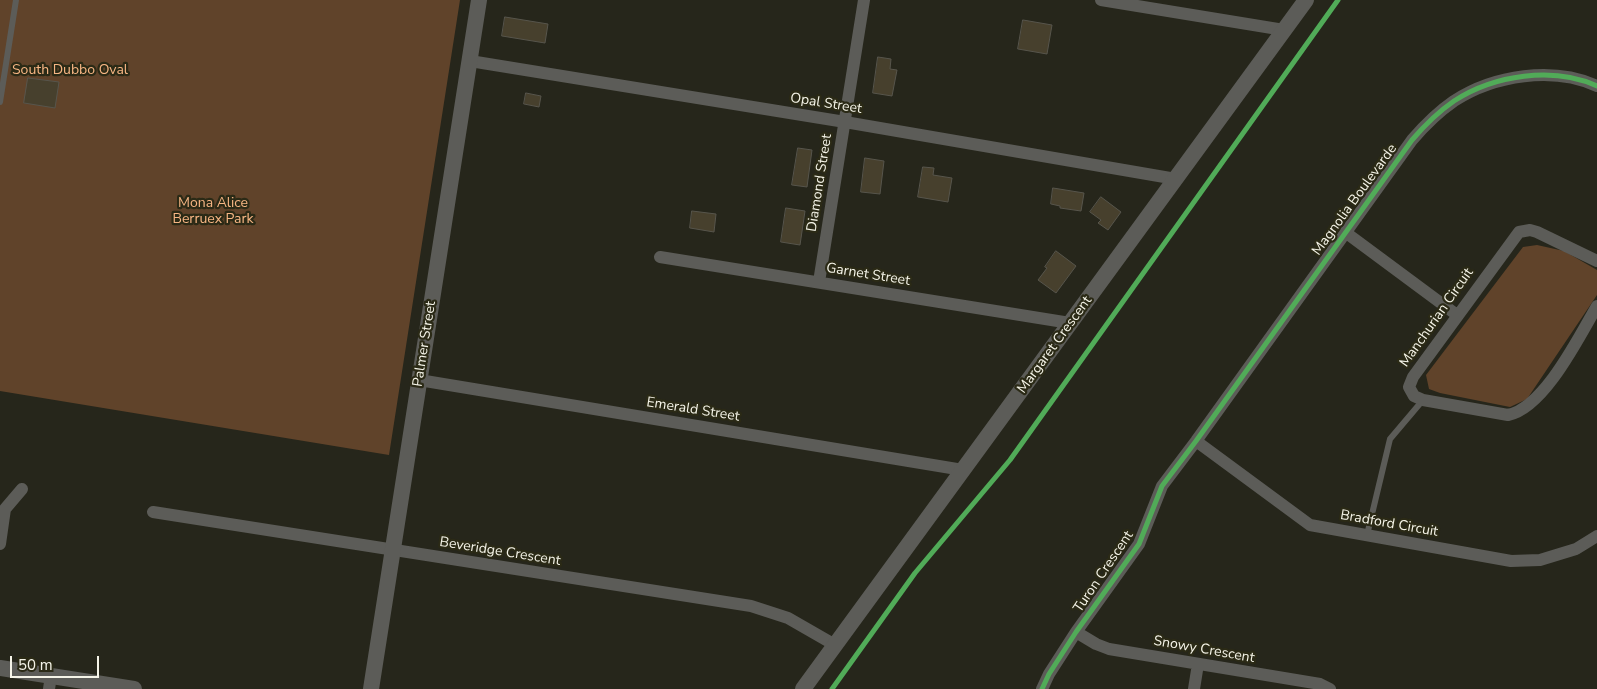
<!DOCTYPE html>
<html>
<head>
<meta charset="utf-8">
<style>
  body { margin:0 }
  #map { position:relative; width:1597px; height:689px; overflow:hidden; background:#26261b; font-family:"Nunito Sans",sans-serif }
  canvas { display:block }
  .scale { position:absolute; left:10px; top:656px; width:89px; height:22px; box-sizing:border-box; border:2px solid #f5f4e8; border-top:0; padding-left:6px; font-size:15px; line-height:18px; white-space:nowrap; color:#f5f4e8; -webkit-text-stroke:4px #2b2a16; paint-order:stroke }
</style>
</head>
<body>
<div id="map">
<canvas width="1597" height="689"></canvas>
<div class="scale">50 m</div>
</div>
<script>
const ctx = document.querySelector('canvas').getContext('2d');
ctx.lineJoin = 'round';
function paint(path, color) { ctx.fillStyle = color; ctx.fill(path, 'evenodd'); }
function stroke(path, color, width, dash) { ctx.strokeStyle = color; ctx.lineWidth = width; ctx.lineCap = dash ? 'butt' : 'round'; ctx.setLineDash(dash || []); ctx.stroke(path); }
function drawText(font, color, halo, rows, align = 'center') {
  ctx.font = font + ' "Nunito Sans",sans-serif'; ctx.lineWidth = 4.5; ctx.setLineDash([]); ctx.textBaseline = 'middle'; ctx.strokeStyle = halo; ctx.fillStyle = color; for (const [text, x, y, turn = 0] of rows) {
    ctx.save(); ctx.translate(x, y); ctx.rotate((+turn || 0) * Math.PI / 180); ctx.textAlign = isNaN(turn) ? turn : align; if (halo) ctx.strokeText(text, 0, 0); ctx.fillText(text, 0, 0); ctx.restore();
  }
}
const green = new Path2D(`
  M0 0H460L389 455 0 391Z
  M1537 245 1564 251 1597 270V295L1527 399 1510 407 1440 393 1429 389 1426 375 1523 247Z`);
const building = new Path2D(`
  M505 17 548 24 545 43 502 36Z
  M1023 20 1052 25 1047 54 1018 49Z
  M878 57 891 59 890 69 897 70 892 96 873 93Z
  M28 78 59 82 55 108 24 103Z
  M526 93 541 96 539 107 524 104Z
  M798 148 812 150 807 187 792 185Z
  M865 158 884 161 880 194 861 192Z
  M923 167 934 168 933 175 952 178 948 202 918 197Z
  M1053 188 1084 193 1081 211 1060 208V206L1051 204Z
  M1101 197 1121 212 1108 230 1098 223 1101 220 1090 212Z
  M786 208 805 211 800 245 781 242Z
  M692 211 716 214 714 232 690 228Z
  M1056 251 1076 266 1056 293 1038 280 1047 268 1045 267Z`);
const service = new Path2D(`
  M0 102 16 0
  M1367 535 1390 439 1423 400`);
const minor = new Path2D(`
  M1101 0 1284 30
  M470 61 845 122 1176 179
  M1345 232 1457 315
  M660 257 1070 323
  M1597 261 1537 232 1530 230 1519 232 1413 377 1409 387 1414 396 1423 400 1508 415C1544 408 1579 337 1597 306
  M819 282 864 0
  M419 380 963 470
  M1196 441 1310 525 1511 561 1540 560 1576 549 1597 536
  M153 512 751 606 788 618 835 645
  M0 544 5 509 22 489
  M1076 632 1096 644 1109 649 1320 684 1330 689
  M49 689 51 676
  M1042 689 1049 674 1076 632 1139 544 1162 486 1196 441 1412 140C1424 126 1438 112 1454 101 1494 75 1553 66 1597 86
  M1194 689 1198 664`);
const tertiary = new Path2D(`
  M0 668 134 689
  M371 689 479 0
  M803 689 1306 0`);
const cycleway = new Path2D(`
  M832 689 915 573 1010 460 1338 0
  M1042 689 1049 674 1076 632 1139 544 1162 486 1196 441 1412 140C1424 126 1438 112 1454 101 1494 75 1553 66 1597 86`);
const parkNames = [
  ["South Dubbo Oval",70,71],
  ["Mona Alice",213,204],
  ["Berruex Park",213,220]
];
const streetNames = [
  ["Opal Street",826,104,9],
  ["Diamond Street",820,183,-81],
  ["Magnolia Boulevarde",1355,200,-54],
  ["Garnet Street",868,275,9],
  ["Manchurian Circuit",1437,318,-55],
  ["Palmer Street",425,344,-81],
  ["Margaret Crescent",1055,345,-54],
  ["Emerald Street",693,410,9],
  ["Bradford Circuit",1389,524,10],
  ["Beveridge Crescent",500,552,9],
  ["Turon Crescent",1104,572,-56],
  ["Snowy Crescent",1204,650,10]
];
paint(green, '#60432a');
paint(building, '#47402d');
stroke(building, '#57554c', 1);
stroke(service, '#5c5c58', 6);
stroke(minor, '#5c5c58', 12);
stroke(tertiary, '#5c5c58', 16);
stroke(cycleway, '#51ab58', 5);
drawText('14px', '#f7b684', '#2b2a16', parkNames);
drawText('14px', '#f5f4e8', '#2b2a16', streetNames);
</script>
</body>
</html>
